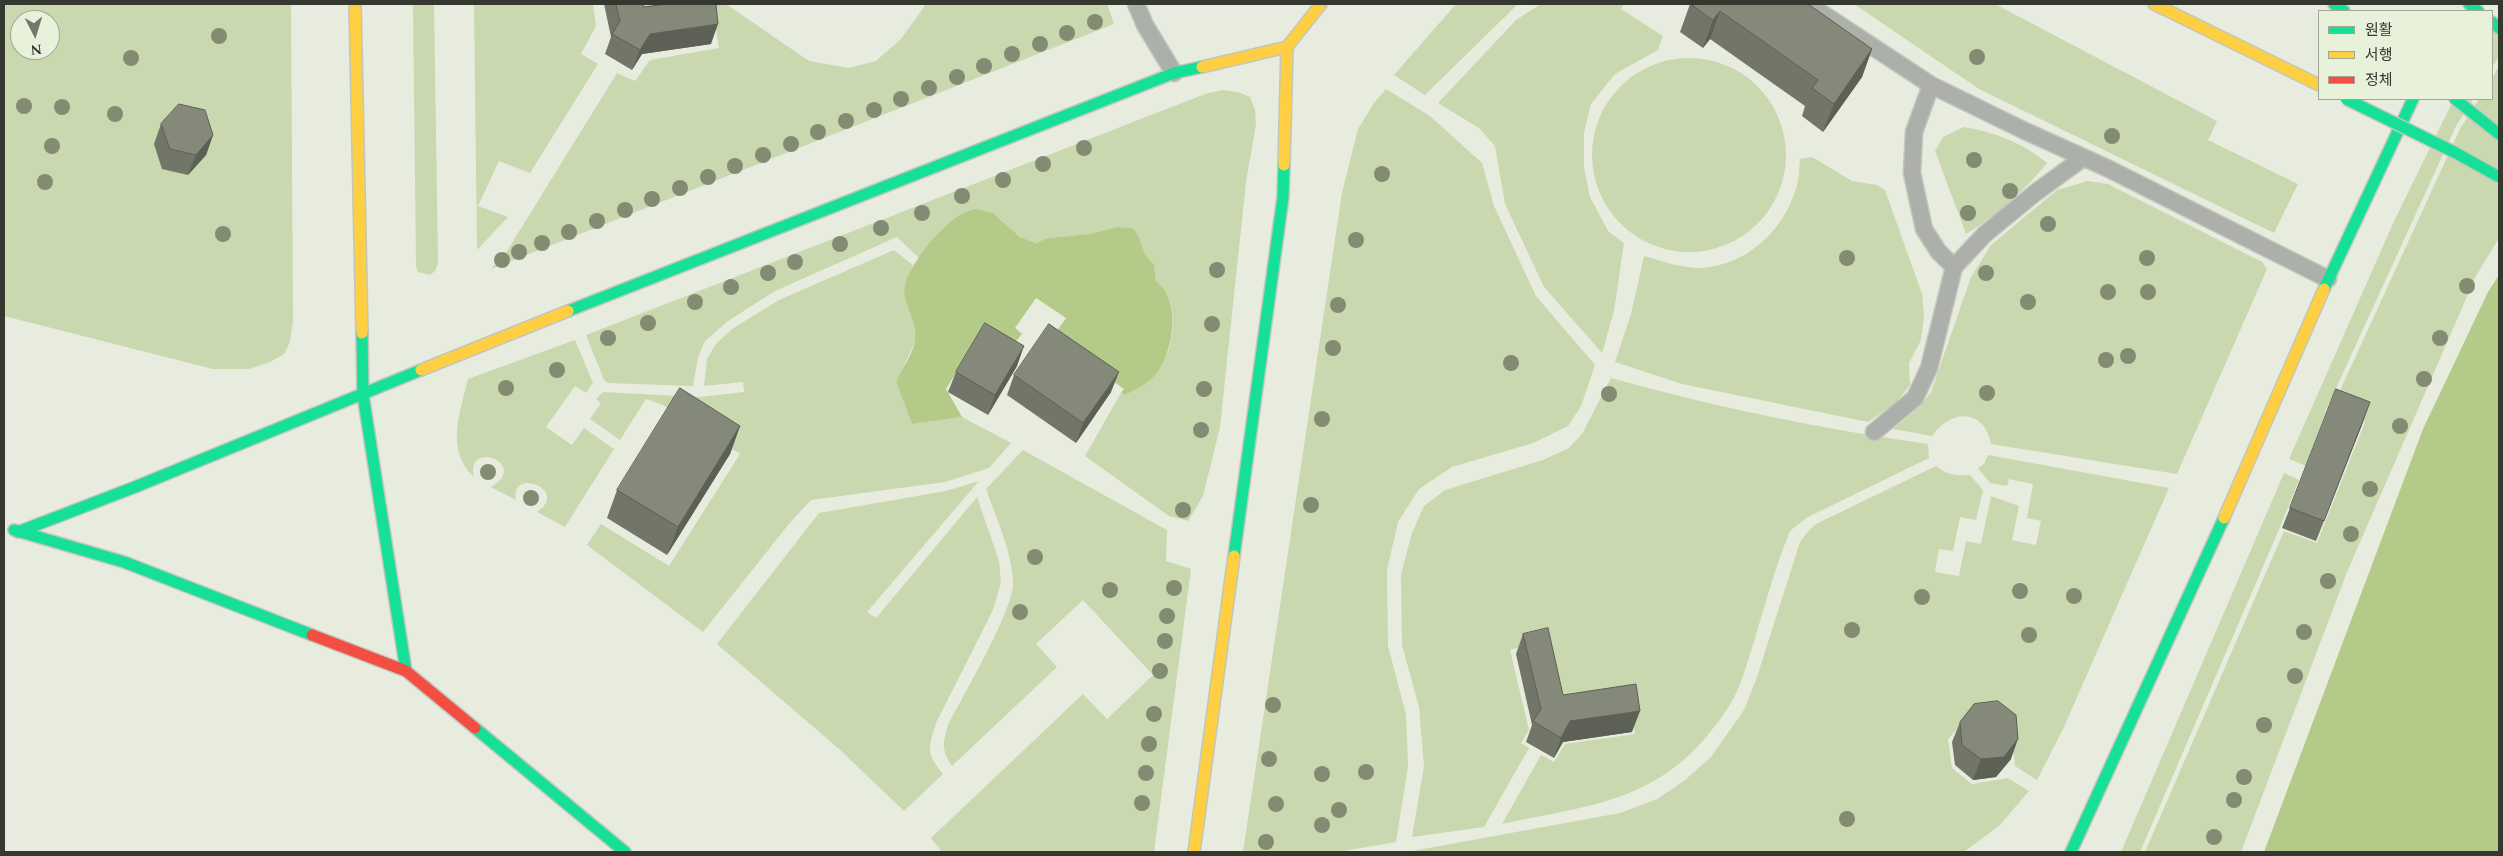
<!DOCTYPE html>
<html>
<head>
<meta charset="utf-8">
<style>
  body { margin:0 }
  #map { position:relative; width:2503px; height:856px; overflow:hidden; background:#e7ecdf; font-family:Spectral,"Noto Sans KR",serif }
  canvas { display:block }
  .frame { position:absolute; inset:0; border:5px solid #34382f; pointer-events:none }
  .legend { position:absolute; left:2318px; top:10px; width:175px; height:90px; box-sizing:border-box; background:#e8f1da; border:1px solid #a0a796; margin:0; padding:6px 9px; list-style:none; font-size:15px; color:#34382f }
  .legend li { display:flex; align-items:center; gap:10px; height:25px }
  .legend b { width:25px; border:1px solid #a0a796 }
  .north { position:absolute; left:10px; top:10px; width:50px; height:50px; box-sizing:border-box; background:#e8f1da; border:1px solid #a0a796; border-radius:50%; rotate:175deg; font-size:14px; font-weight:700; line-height:20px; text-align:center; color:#34382f }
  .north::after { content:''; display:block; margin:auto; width:18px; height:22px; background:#73776d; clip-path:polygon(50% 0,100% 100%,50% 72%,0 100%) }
</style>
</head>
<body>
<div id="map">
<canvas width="2503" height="856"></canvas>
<div class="frame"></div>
<ul class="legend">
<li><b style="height:6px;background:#16e098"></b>원활</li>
<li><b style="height:6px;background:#ffcf43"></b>서행</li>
<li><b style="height:6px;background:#f24e42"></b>정체</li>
</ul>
<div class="north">N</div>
</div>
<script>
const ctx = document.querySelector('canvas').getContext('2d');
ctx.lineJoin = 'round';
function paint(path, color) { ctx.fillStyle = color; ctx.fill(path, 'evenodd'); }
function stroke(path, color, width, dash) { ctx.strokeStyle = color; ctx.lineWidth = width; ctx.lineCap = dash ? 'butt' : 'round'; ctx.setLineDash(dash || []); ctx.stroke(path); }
const green = new Path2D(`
  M4 4H291L293 320 290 342 284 354 270 362 249 369H213L4 316ZM20 20H50V50H20Z
  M413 4H434L438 264 435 271 430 275 418 272 416 266Z
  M474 4H593L596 26 581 54 598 64 530 173 499 161 478 206 508 217 477 250Z
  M640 4H726L809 61 849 68 876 61 901 39 926 4H1107L1114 24 491 269 507 251 617 73 635 81 650 60 719 48 713 11 644 21Z
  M1456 4H1518L1425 95 1394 75Z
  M1541 4H1624L1621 9 1663 36 1658 50 1615 74 1591 104 1584 133V168L1590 197 1608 231 1624 243 1614 311 1602 353 1544 287 1505 204 1495 146 1479 128 1438 103 1516 20Z
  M1854 4H1995L2217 121 2208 140 2298 184 2274 233 1979 89Z
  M2499 21V56L2492 68V34Z
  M1592 155a97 97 0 1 1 194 0a97 97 0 1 1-194 0Z
  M2499 66V238L2476 276 2347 572 2241 852H2145L2284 531 2317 543 2365 422 2332 408 2460 129 2479 99H2492V78Z
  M1386 89 1430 116 1482 163 1494 206 1536 296 1595 365 1581 406 1568 426 1533 443 1452 467 1419 489 1398 522 1387 570 1388 646 1406 714 1408 766 1396 842 1337 852H1243L1342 193 1358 129 1374 103Z
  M1222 90 1238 92 1250 97 1255 109 1256 124 1246 182 1220 427 1203 496 1188 521 1169 516 1085 456 1121 393 1125 395C1135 388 1150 382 1157 373 1175 350 1181 299 1156 281L1154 264 1145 256 1133 228 1117 227 1090 234 1048 238 1036 243 1020 237 1000 219 968 210 941 231 919 258 897 237 775 291 728 321 705 341 698 357 693 386 608 383 604 380 586 335 1205 94Z
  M2454 99H2473L2456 126 2327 408 2306 466 2289 459 2395 219Z
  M1964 127C1994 132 2024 143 2047 163 2024 191 1998 215 1966 234L1935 151 1943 137Z
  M1812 157 1852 181 1877 185 1885 190 1922 294 1924 316 1921 340 1909 363 1910 385 1895 404 1868 422 1682 384 1615 362 1631 314 1644 256C1662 261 1681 268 1700 268 1746 266 1783 231 1796 189 1799 180 1799 169 1800 159Z
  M2088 181 2108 184 2262 262 2267 269 2177 474 1991 444C1984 408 1951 409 1932 436L1893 429 1919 407 1931 392 1971 277 1991 245 2057 190Z
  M894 250 913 265 905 285 907 303 916 322 915 342 896 382 912 424 962 417 1011 443 989 468 945 482 811 500 788 525 703 632 587 545 601 524 669 566 740 454 663 405 646 399 620 440 590 419 601 403 596 399 603 392 700 397 744 392 743 382 704 386 707 359 716 344 732 329 779 300Z
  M575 340 593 383 586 393 575 386 546 427 572 445 584 428 614 449 565 527 537 512C571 490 509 466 516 500L491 487C531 464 465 438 474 477 445 450 460 413 468 379Z
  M1611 378C1715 407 1822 429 1928 444L1929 458 1806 518 1790 531C1770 579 1759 630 1742 679 1735 699 1724 715 1711 731 1654 803 1585 806 1502 824L1541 755 1554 762 1565 744 1635 734 1630 700 1561 711 1546 640 1510 650 1529 730 1521 743 1529 748 1484 827 1412 837 1424 766 1419 707 1402 645 1401 574 1412 533 1424 506 1445 490 1543 460 1569 448 1582 434Z
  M1023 450 1167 530 1166 561 1191 569 1154 852H942L931 838 1083 694 1107 719 1153 675 1083 600 1036 644 1057 667 952 766C941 750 943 743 948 725 962 697 1016 607 1013 580 1011 549 996 518 986 489Z
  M1988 455 2169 488 2063 729 2037 780 2015 766 2012 734 1965 721 1948 739 1952 768 1972 784 2008 778 2029 791 2000 825 1964 852H1407L1620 813 1657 799 1684 781 1711 757 1744 710 1756 680 1800 542 1811 528 1818 523 1936 466C1948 475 1955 476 1970 475L1983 490 1976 520 1960 517 1953 551 1939 549 1935 572 1959 576 1966 541 1981 544 1991 496 2019 506 2012 540 2036 545 2041 521 2027 518 2033 484 2009 479 2007 486 1990 483 1978 468 1984 464Z
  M2284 473 2299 480 2280 527 2140 852H2121Z
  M979 481 867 612 876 618 977 497 999 561 1001 582 993 610 936 723C928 749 926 753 943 774L904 811 839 749 717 644 819 513 946 491Z`);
const water = new Path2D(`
  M976 209 993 213 1020 237 1036 243 1048 238 1090 234 1117 227 1133 228C1144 242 1138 250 1154 264L1156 281C1181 299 1174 350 1157 373 1149 383 1136 389 1125 395L1121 393 1124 389 1052 338 1066 318 1036 298 1015 328 1022 334 1011 347 978 337 946 389 962 417 912 424 896 382C901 369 914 353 915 340 918 318 901 303 905 285 911 261 951 211 976 209Z
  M2499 275V852H2264L2423 429 2488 292Z`);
const lane = new Path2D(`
  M1136 4 1145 25 1174 73
  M1808 4 1931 85 2025 131 2107 168 2328 279
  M1931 85 1914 132 1912 173 1924 229 1938 251 1954 267
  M1874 432 1915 398 1929 368 1954 267 1985 234 2035 193 2083 158`);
const fast = new Path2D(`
  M2334 4 2344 11
  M2469 4 2478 11
  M2492 22 2499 28
  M2455 99 2499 134
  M2324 289 2413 99
  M568 311 1174 73 1202 67
  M362 333 363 395 406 671
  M14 530 124 562 312 635
  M18 532 135 487 421 370
  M1234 556 1283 197 1284 165
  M475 728 625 852
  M2071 852 2224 518`);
const slow = new Path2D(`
  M355 4 362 333
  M2154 4 2319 85
  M1202 67 1287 47 1321 4
  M1284 165 1287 47
  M421 370 568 311
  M2224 518 2324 289
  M1194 852 1234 556`);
const jam = new Path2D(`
  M312 635 406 671 475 728`);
const fastBridge = new Path2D(`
  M2346 99 2456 153 2499 177`);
const trees = [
  [1095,22],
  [1067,33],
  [219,36],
  [1040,44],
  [1012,54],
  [1977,57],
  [131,58],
  [984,66],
  [957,77],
  [929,88],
  [901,99],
  [24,106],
  [62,107],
  [874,110],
  [115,114],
  [846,121],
  [818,132],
  [2112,136],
  [791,144],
  [52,146],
  [1084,148],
  [763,155],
  [1974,160],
  [1043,164],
  [735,166],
  [1382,174],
  [708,177],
  [1003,180],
  [45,182],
  [680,188],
  [2010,191],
  [962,196],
  [652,199],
  [625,210],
  [922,213],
  [1968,213],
  [597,221],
  [2048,224],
  [881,228],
  [569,232],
  [223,234],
  [1356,240],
  [542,243],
  [840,244],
  [519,252],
  [1847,258],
  [2147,258],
  [502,260],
  [795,262],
  [1217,270],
  [768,273],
  [1986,273],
  [2467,286],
  [731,287],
  [2108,292],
  [2148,292],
  [695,302],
  [2028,302],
  [1338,305],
  [648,323],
  [1212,324],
  [608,338],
  [2440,338],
  [1333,348],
  [2128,356],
  [2106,360],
  [1511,363],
  [557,370],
  [2424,379],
  [506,388],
  [1204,389],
  [1987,393],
  [1609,394],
  [1322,419],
  [2400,426],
  [1201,430],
  [488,472],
  [2370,489],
  [531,498],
  [1311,505],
  [1183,510],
  [2351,534],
  [1035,557],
  [2328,581],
  [1174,588],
  [1110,590],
  [2020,591],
  [2074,596],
  [1922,597],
  [1020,612],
  [1167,616],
  [1852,630],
  [2304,632],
  [2029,635],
  [1165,641],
  [1160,671],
  [2295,676],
  [1273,705],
  [1154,714],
  [2264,725],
  [1149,744],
  [1269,759],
  [1366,772],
  [1146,773],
  [1322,774],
  [2244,777],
  [2234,800],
  [1142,803],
  [1276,804],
  [1339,810],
  [1847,819],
  [1322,825],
  [2214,837],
  [1266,842]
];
const wall = new Path2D(`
  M604 4H643L644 7 711 44 642 54 632 70 605 54 611 37Z
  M1690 4 1872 49 1862 77 1823 132 1802 116 1805 106 1710 39 1703 48 1680 32Z
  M161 124 213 135 206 155 188 175 162 169 154 144Z
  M1017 366 988 415 948 392 956 372Z
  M1014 375 1111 392 1076 443 1007 395Z
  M2363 422 2316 541 2282 528 2290 508Z
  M740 426 730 454 667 555 607 518 617 490Z
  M1523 634 1563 695 1632 732 1563 742 1554 758 1526 742 1532 725 1516 654Z
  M1960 722 2011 759 1996 777 1973 780 1955 765 1952 742Z`);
const shadedWall = new Path2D(`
  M1720 11 1710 39 1703 48 1713 20Z
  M718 24 711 44 642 54 632 70 640 50 650 34Z
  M1872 49 1862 77 1823 132 1834 104Z
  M213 135 206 155 188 175 196 155Z
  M1024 346 1017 366 988 415 995 395Z
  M1119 372 1111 392 1076 443 1083 423Z
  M2370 402 2363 422 2316 541 2324 521Z
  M740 426 730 454 667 555 678 527Z
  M1640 711 1632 732 1563 742 1554 758 1561 738 1570 721Z
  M2018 739 2011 759 1996 777 1973 780 1981 759Z`);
const building = new Path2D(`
  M616 4H643L644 7 667 4H716L718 24 650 34 640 50 612 34 620 21Z
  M1691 4H1808L1872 49 1834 104 1812 88 1818 80 1720 11 1713 20Z
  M179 104 205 110 213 135 196 155 170 149 161 124Z
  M985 323 1024 346 995 395 956 372Z
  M1049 324 1119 372 1083 423 1014 375Z
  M680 388 740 426 678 527 617 490Z
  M2336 389 2370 402 2324 521 2290 508Z
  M1548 628 1563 695 1636 684 1640 711 1570 721 1561 738 1533 721 1541 709 1523 634Z
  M1998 701 2016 715 2018 739 2004 757 1981 759 1962 745 1960 722 1974 704Z`);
paint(green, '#c9d8ae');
paint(water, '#b4ca88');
stroke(lane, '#c2c7bd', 19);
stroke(fast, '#c2c7bd', 14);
stroke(slow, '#c2c7bd', 14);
stroke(jam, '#c2c7bd', 14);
stroke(lane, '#adb0aa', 16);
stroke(fast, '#16e098', 11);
stroke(slow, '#ffcf43', 11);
stroke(jam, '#f24e42', 11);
stroke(fastBridge, '#c2c7bd', 14, []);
stroke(fastBridge, '#16e098', 11);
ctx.fillStyle = '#838c72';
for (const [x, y] of trees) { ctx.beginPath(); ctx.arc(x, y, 8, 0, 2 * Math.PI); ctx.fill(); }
paint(wall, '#727669');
paint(shadedWall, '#5c6055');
paint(building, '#84897a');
stroke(building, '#5c6055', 1);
</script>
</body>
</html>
